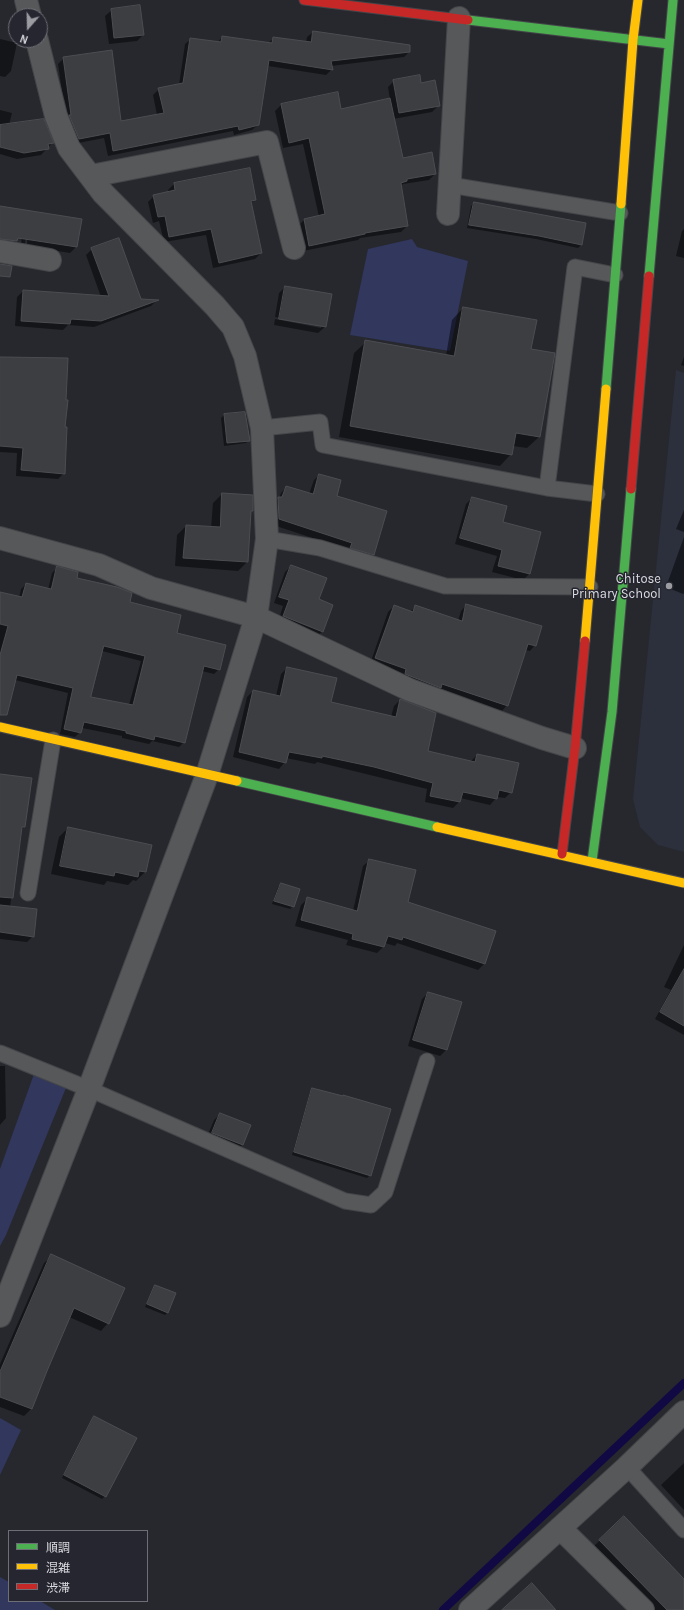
<!DOCTYPE html>
<html>
<head>
<meta charset="utf-8">
<style>
  body { margin:0 }
  #map { position:relative; width:684px; height:1610px; overflow:hidden; background:#27282d; font-family:Karla,"Noto Sans JP",sans-serif }
  canvas { display:block }
  .legend { position:absolute; left:8px; top:1530px; width:140px; height:72px; box-sizing:border-box; background:#25262f; border:1px solid #6d6e76; margin:0; padding:5px 7px; list-style:none; font-size:12px; color:#dadbe1 }
  .legend li { display:flex; align-items:center; gap:8px; height:20px }
  .legend b { width:20px; border:1px solid #6d6e76 }
  .north { position:absolute; left:8px; top:8px; width:40px; height:40px; box-sizing:border-box; background:#25262f; border:1px solid #6d6e76; border-radius:50%; rotate:200deg; font-size:11px; font-weight:700; line-height:16px; text-align:center; color:#dadbe1 }
  .north::after { content:''; display:block; margin:auto; width:14px; height:18px; background:#9b9ca2; clip-path:polygon(50% 0,100% 100%,50% 72%,0 100%) }
</style>
</head>
<body>
<div id="map">
<canvas width="684" height="1610"></canvas>
<ul class="legend">
<li><b style="height:5px;background:#4caf50"></b>順調</li>
<li><b style="height:5px;background:#ffc107"></b>混雑</li>
<li><b style="height:5px;background:#c62828"></b>渋滞</li>
</ul>
<div class="north">N</div>
</div>
<script>
const ctx = document.querySelector('canvas').getContext('2d');
ctx.lineJoin = 'round';
function paint(path, color) { ctx.fillStyle = color; ctx.fill(path, 'evenodd'); }
function stroke(path, color, width, dash) { ctx.strokeStyle = color; ctx.lineWidth = width; ctx.lineCap = dash ? 'butt' : 'round'; ctx.setLineDash(dash || []); ctx.stroke(path); }
function drawText(font, color, halo, rows, align = 'center') {
  ctx.font = font + ' Karla,sans-serif'; ctx.lineWidth = 3; ctx.setLineDash([]); ctx.textBaseline = 'middle'; ctx.strokeStyle = halo; ctx.fillStyle = color; for (const [text, x, y, turn = 0] of rows) {
    ctx.save(); ctx.translate(x, y); ctx.rotate((+turn || 0) * Math.PI / 180); ctx.textAlign = isNaN(turn) ? turn : align; if (halo) ctx.strokeText(text, 0, 0); ctx.fillText(text, 0, 0); ctx.restore();
  }
}
const built = new Path2D(`
  M676 370 684 373V852L658 845 640 827 633 799Z`);
const green = new Path2D(`
  M412 239 417 247 468 261 450 351 350 335 368 249Z
  M34 1074 68 1083 6 1235 0 1246V1169Z
  M0 1418 21 1430 0 1475Z
  M0 1577 9 1582V1601H40L55 1610H0Z`);
const shadow = new Path2D(`
  M112 10 143 35 137 41 109 44 105 16Z
  M313 32 409 52 404 57 331 66 332 69 326 75 268 66 258 125 252 130 234 135 233 131 108 156 104 138 73 144 66 120 58 64 64 58 120 122 157 115 153 95 159 89 179 85 185 44 191 39 217 43 222 37 268 43 274 38 306 43 307 37Z
  M0 39 17 43 11 71 5 77 0 76Z
  M394 81 421 84 439 105 432 112 393 119 402 159 435 174 429 180 403 184 400 187 407 226 401 232 360 238 358 240 303 251 298 226 304 220 319 217 303 144 283 148 275 111 281 105 337 93 340 110 390 100 388 87Z
  M0 110 12 113 9 125 52 143 41 155 17 159 0 154Z
  M174 184 255 200 250 204 261 253 255 259 213 268 206 235 164 242 159 221 153 223 148 202 154 196 169 193 168 190Z
  M474 203 585 224 581 245 578 248 536 239 467 228 471 206Z
  M29 211 81 220 76 247 70 253 21 245 23 217ZM27 217H29L27 244H25Z
  M684 229V258L676 256 682 231Z
  M92 249 141 300 156 301 151 306 94 327 68 325 63 330 15 326 17 297 23 291 101 297 86 255Z
  M285 287 330 295 325 327 318 333 274 325 275 319 321 328V326L275 317 279 293Z
  M463 308 530 349 554 353 539 437 527 448 513 446 511 454 500 466 339 437 354 353 366 342 446 356 452 320Z
  M684 357V366L681 365Z
  M0 358 64 428V473L58 479 16 476 17 453 0 452Z
  M224 415 249 440 246 443 224 446 221 418Z
  M319 475 335 496 373 554 367 560 346 549 273 525 272 504 279 498 281 493 286 487 309 494 314 480Z
  M222 494 252 511 250 513 247 562 238 571 175 566 177 535 186 526 211 528 213 503Z
  M472 498 502 522 529 574 523 580 492 572 497 556 455 544 466 504Z
  M684 510V532L676 529Z
  M684 537V593L683 594 666 587Z
  M291 566 323 631 316 637 278 622 283 606 274 603 285 572Z
  M57 568 75 578 128 603 175 634 219 669 214 674 202 671 184 742 179 747 152 741 149 744 122 738V736L82 728 80 732 75 737 60 734 68 693 15 680 0 710V593L19 598 21 589 26 584 48 590 52 573ZM102 651 141 661 129 705 90 697Z
  M466 605 535 645 530 651 525 650 507 705 502 711 438 690 370 664 388 612 394 606 410 612 416 606 458 621 461 611Z
  M287 668 330 703 391 717 394 706 400 700 435 713 427 752 471 761 477 755 511 792 505 798 497 797 490 805 460 798 459 802 453 808 425 802 427 789 317 762 315 764 286 758 285 762 279 769 233 757 247 697 253 691 276 696 281 674Z
  M0 775 24 827 21 830 10 907 33 936 27 942 0 939Z
  M68 828 145 872 136 881 133 880 128 885 107 881 104 885 51 874 59 837Z
  M370 860 407 903 495 932 484 964 478 970 397 943 395 946 385 943 383 947 377 953 346 945 348 940 295 926 301 905 307 899 353 911 363 866Z
  M281 884 293 906 290 909 272 904 278 887Z
  M684 945V1035L655 1019 671 990 664 987Z
  M428 993 460 1003 446 1050 440 1056 408 1046 422 999Z
  M0 1066H5L6 1118 0 1125Z
  M313 1089 342 1097 370 1175 367 1178 292 1155 310 1092Z
  M220 1114 250 1125 242 1145 236 1151 206 1139 214 1120Z
  M52 1256 108 1323 101 1331 69 1317 31 1409 24 1416 0 1407V1364L44 1263Z
  M155 1286 168 1312 165 1315 145 1307 153 1289Z
  M95 1417 105 1496 102 1499 62 1478 92 1420Z
  M684 1463V1510L661 1485Z
  M600 1540 684 1581V1610H649L591 1549Z`);
const stream = new Path2D(`
  M443 1610 684 1383`);
const building = new Path2D(`
  M140 5 144 35 114 38 111 9Z
  M313 31 410 45V52L331 61 333 70 269 60 259 125 239 130 238 126 113 151 110 133 79 139 69 115H71L63 57 112 50 121 121 164 113 158 88 183 83 190 38 221 42 222 36 272 43 273 37 311 42Z
  M420 75 421 83 435 80 440 106 399 113 393 80Z
  M338 92 341 109 390 98 403 158 432 152 436 174 407 179V181L401 183 408 226 365 233V234L309 246 304 219 325 214 309 138 289 143 281 104Z
  M44 119 54 143 48 144 49 149 24 153 0 147V125Z
  M250 168 256 200 251 201 262 253 219 263 211 229 169 237 165 216 158 217 153 195 175 190 174 183Z
  M474 202 586 223 582 245 539 236 469 225Z
  M0 206 82 219 77 247 18 238 17 241 0 239Z
  M119 238 141 299 159 300 101 321 71 319 70 324 21 321 23 290 109 296 91 248Z
  M0 264 12 266 10 277 0 276Z
  M285 286 332 294 326 327 279 319Z
  M463 307 537 320 531 349 555 353 540 437 516 433 512 455 350 426 365 340 454 356Z
  M0 357 68 358 66 400H68L65 427H67L65 474 21 470 23 448 0 446Z
  M245 412 250 441 227 443 224 414Z
  M319 474 341 480 337 496 387 511 374 555 350 548 352 543 279 519 278 497H282L286 486 313 494Z
  M222 493 253 495V511H251L248 562 183 558 186 525 220 527Z
  M472 497 507 506 503 522 541 532 530 574 498 566 502 550 460 538Z
  M291 565 327 578 319 599 333 605 323 632 283 616 289 600 279 597Z
  M57 566 78 572 77 578 117 587 132 593 130 602 181 615 177 633 226 645 220 670 204 666 185 743 155 736 154 740 126 733V731L84 722 81 733 64 729 73 688 17 675 7 715H0V655L8 626 0 624V592L22 597 26 583 51 589ZM104 646 145 656 133 705 91 697Z
  M466 604 542 626 536 646 528 644 508 706 442 684 441 688 405 674 406 669 375 658 394 605 413 612 415 605 462 621Z
  M287 667 337 678 331 702 396 717 400 699 436 713 428 751 475 762 477 754 519 763 512 793 499 790 497 799 463 792 460 802 430 796 433 783 374 767 322 756V758L289 752 286 763 239 752 253 690 280 696Z
  M0 774 32 778 25 827H22L13 898 0 897Z
  M68 827 152 845 146 872 139 871 138 877 115 872 114 876 60 866Z
  M369 859 416 870 408 902 496 931 485 964 403 937 402 940 388 936 384 947 352 939 353 934 301 920 307 897 357 911Z
  M281 883 300 889 294 907 274 901Z
  M0 905 37 909 34 937 0 932Z
  M684 969V1026L660 1012Z
  M428 992 462 1002 447 1050 413 1040Z
  M312 1088 343 1096V1095L391 1109 371 1176 294 1152Z
  M220 1113 251 1125 243 1145 212 1133Z
  M51 1254 125 1288 109 1324 74 1308 47 1371 32 1409 0 1397V1372Z
  M155 1285 176 1293 168 1313 147 1304Z
  M94 1416 137 1438 106 1497 64 1475Z
  M624 1516 684 1579V1610H667L599 1540Z
  M532 1583 556 1610H502Z`);
const lane = new Path2D(`
  M450 185 620 213
  M262 428 320 422 323 445 547 488
  M597 494 547 488 575 267 615 275
  M267 539 320 548 445 586 590 587
  M28 893 53 740
  M0 1053 89 1089 345 1201 371 1205 385 1192 427 1061
  M627 1467 684 1530`);
const street = new Path2D(`
  M26 0 30 16
  M91 176 267 142 294 248
  M448 214 459 18
  M0 251 50 260
  M0 538 99 565 151 588 256 617 410 690 542 738 575 748
  M0 1316 89 1089 207 775 256 617 267 539 262 428 245 356 233 327 215 306 103 193 69 148 56 116 37 40
  M560 1528 643 1610
  M470 1610 627 1467 684 1412`);
const fast = new Path2D(`
  M468 20 669 44
  M649 276 673 0
  M606 389 621 204
  M237 781 437 827
  M592 861 612 712 631 489`);
const slow = new Path2D(`
  M621 204 633 40 638 0
  M585 641 606 389
  M0 727 237 781
  M437 827 684 883`);
const jam = new Path2D(`
  M304 0 468 20
  M631 489 649 276
  M562 854 575 748 585 641`);
const markers = [
  [669,586,4,"#9b9ca2"]
];
const poiNames = [
  ["Chitose",661,579],
  ["Primary School",661,594]
];
paint(built, '#2c2f3c');
paint(green, '#31375d');
paint(shadow, '#0007');
stroke(stream, '#100944', 8);
paint(building, '#3d3e42');
stroke(building, '#4c4d52', 1);
stroke(lane, '#444549', 17);
stroke(street, '#444549', 24);
stroke(fast, '#444549', 11);
stroke(slow, '#444549', 11);
stroke(jam, '#444549', 11);
stroke(lane, '#575859', 15);
stroke(street, '#575859', 22);
stroke(fast, '#4caf50', 9);
stroke(slow, '#ffc107', 9);
stroke(jam, '#c62828', 9);
for (const [x, y, r, color] of markers) { const dot = new Path2D(); dot.arc(x, y, r, 0, 2 * Math.PI); ctx.fillStyle = color; ctx.fill(dot); stroke(dot, '#25262f', 1.5); }
drawText('13px', '#dadbe1', '#25262f', poiNames, 'right');
</script>
</body>
</html>
